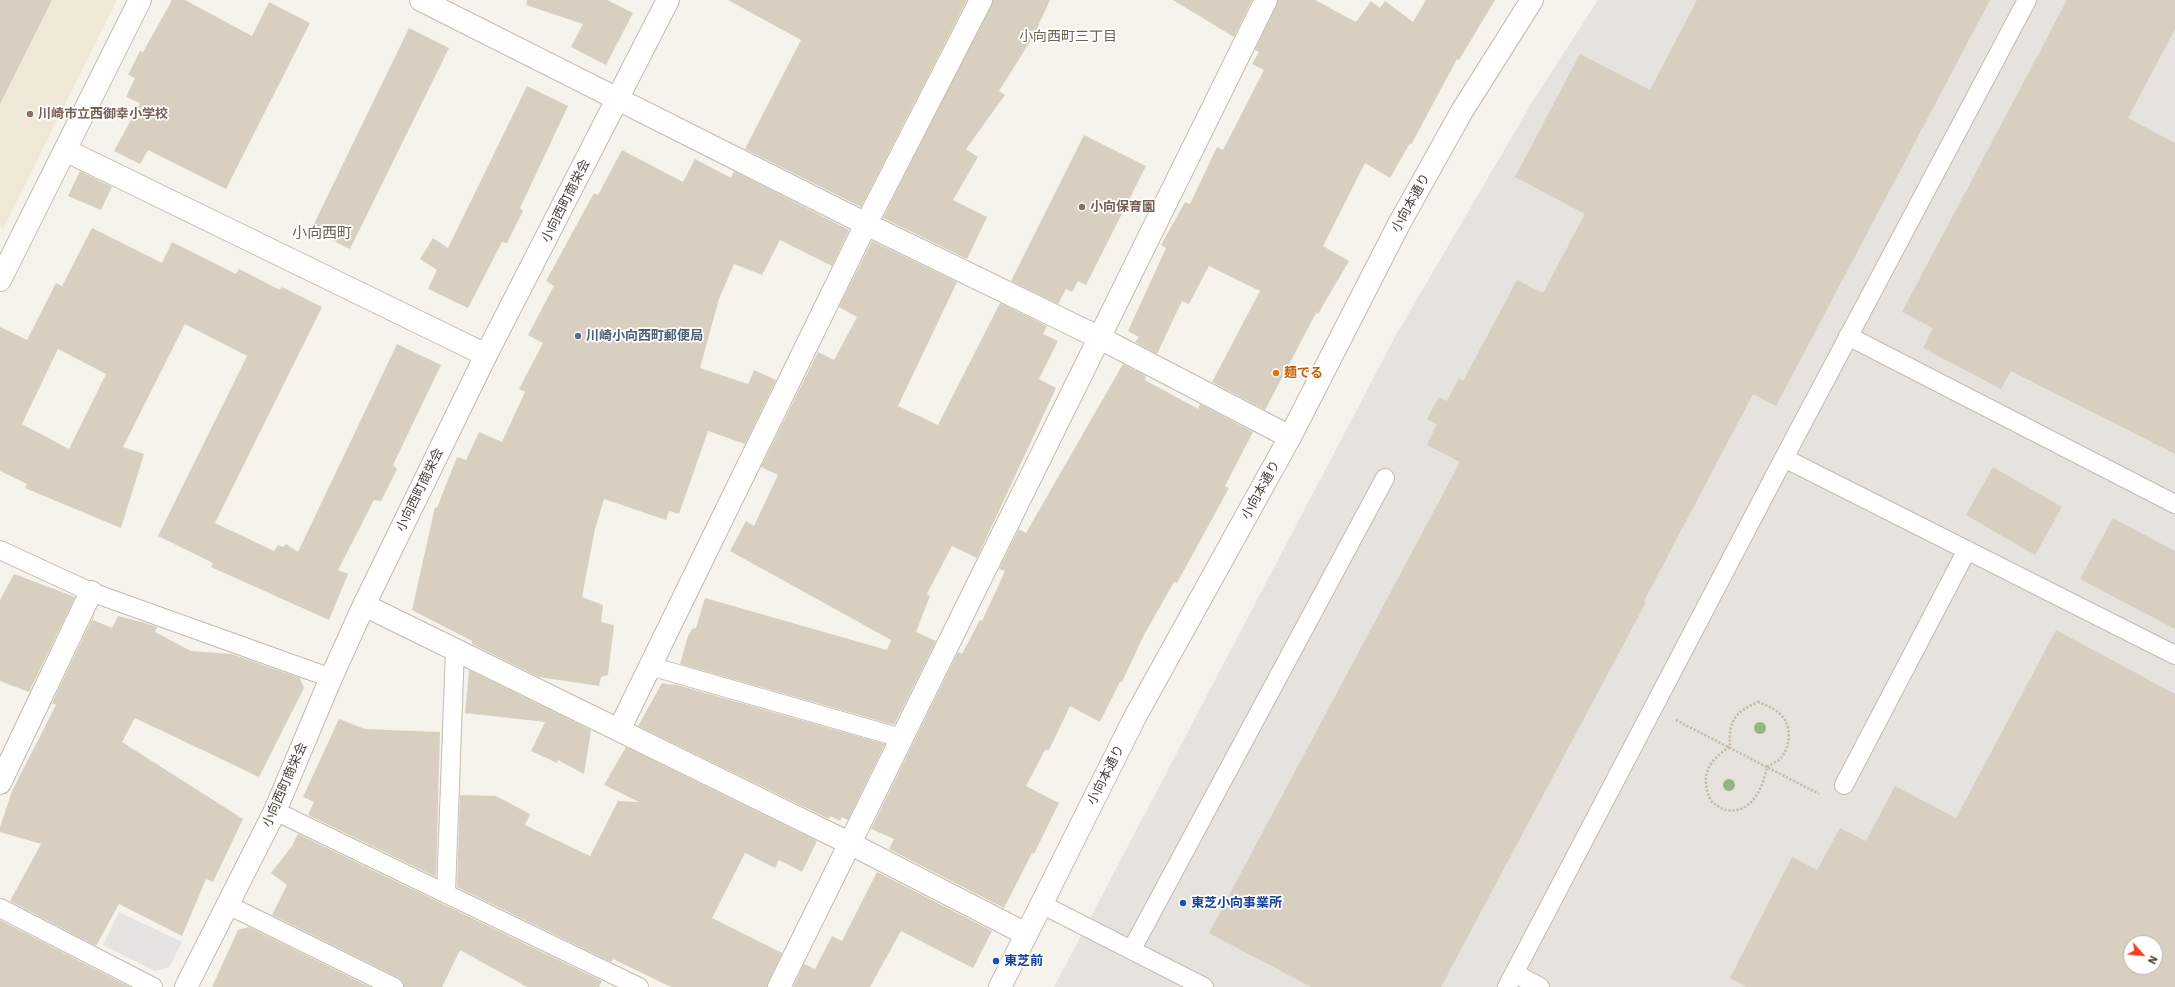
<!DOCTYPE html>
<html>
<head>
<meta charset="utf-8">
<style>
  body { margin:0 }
  #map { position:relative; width:2175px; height:987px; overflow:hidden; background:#f6f3ec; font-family:"IBM Plex Sans",sans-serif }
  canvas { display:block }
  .north { position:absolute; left:2123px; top:935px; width:40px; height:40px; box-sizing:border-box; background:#fff; border:1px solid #b7b4b0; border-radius:50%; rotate:117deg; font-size:11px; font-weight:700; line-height:16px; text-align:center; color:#4b4439 }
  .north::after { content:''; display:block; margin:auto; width:14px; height:18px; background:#fc3f1d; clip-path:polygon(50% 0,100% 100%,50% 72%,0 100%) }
</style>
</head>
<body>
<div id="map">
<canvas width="2175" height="987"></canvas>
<div class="north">N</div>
</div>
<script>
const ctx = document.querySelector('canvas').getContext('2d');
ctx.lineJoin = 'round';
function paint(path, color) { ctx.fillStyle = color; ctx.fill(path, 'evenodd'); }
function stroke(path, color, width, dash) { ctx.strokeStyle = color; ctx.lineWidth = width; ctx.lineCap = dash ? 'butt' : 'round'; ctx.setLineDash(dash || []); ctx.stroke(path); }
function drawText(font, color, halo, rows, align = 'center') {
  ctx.font = font + ' "IBM Plex Sans","Noto Sans JP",sans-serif'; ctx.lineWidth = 3.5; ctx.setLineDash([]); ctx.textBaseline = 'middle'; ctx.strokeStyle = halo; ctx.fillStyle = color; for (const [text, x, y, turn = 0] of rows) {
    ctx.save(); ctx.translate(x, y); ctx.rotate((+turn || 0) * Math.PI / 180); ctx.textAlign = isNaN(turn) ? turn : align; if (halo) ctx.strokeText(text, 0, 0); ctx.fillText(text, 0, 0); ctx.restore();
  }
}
const industrial = new Path2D(`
  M1598 0H2175V987H1054L1396 335 1534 99ZM2131 943H2155V967H2131Z`);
const education = new Path2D(`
  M0 0H117L3 229 0 227Z`);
const parking = new Path2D(`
  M119 912 182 942 169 967 155 971 103 945Z`);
const building = new Path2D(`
  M0 0H52L0 104Z
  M172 0H185L252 36 269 2 310 23 226 189 148 150 140 164 114 151 140 103 126 97 135 78 128 75 140 51 143 52Z
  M527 0H607L633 13 606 65 571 47 583 24 526 5Z
  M728 0H967L861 207 745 149 801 40Z
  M993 0H1050L1033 37 999 91 1005 95 966 149 978 157 953 200 987 217 967 259 883 218Z
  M1173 0H1252L1234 37Z
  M1278 0H1315L1356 22 1371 1 1380 8 1385 1 1413 22 1426 0H1495L1459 60 1457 59 1411 145 1410 143 1390 178 1365 163 1323 246 1349 261 1318 314 1316 313 1265 410 1212 382 1260 291 1209 266 1189 304 1182 301 1157 354 1135 342 1139 337 1128 331 1166 248 1161 245 1185 202 1190 204 1217 147 1223 150 1264 70 1252 64 1259 52 1255 50Z
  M1697 0H1990L1776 406 1753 394 1644 601 1646 602 1441 987H1311L1209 933 1460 462 1427 445 1437 424 1427 419 1439 397 1447 401 1459 378 1463 381 1517 280 1543 293 1585 214 1515 177 1580 54 1650 90Z
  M2067 0H2175V29L2128 118 2175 143V454L2011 371 2001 389 1923 348 1933 328 1902 312Z
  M409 28 449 48 350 249 311 230Z
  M527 86 568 106 520 208 523 211 507 243 502 242 468 308 428 289 437 270 420 259 433 238 448 248Z
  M1084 135 1146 166 1086 285 1078 281 1072 292 1066 289 1058 304 1011 281Z
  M622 150 683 182 695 159 731 178 734 171 849 230 832 266 780 240 762 275 734 264 719 299 700 368 748 384 754 370 776 380 745 444 708 431 679 514 669 511 666 520 604 499 595 529 582 597 603 605 601 622 614 625 608 675 601 677 599 686 539 677 472 644V641L412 610 435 507 437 508 457 457 466 460 479 432 502 442 525 392 519 389 543 343 528 335 554 286 546 281 594 193 598 195Z
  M80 171 112 187 101 210 68 196Z
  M92 228 162 263 172 242 236 274 239 269 280 290 282 287 322 307 215 523 274 551 278 545 283 547 286 544 298 552 397 344 441 365 393 465 397 469 381 501 374 500 338 570 348 574 329 620 211 567 213 563 158 536 247 356 185 324 123 447 144 454 121 528 25 488 27 484 0 471V327L27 340 56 283 62 286ZM58 349 106 374 69 449 22 424Z
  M872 241 957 282 898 406 938 425 1000 303 1047 326 1043 334 1058 341 1039 379 1056 388 977 558 952 546 927 594 930 596 916 632 936 641 894 725 680 664 688 636 692 629 696 628 705 598 887 650 891 640 730 551 746 521 754 526 778 475 761 467 818 352 834 360 857 317 839 307Z
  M1123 364 1146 376 1145 380 1198 409 1200 404 1253 432 1225 486 1229 488 1177 583 1174 582 1144 635 1122 682H1120L1100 722 1070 706 1049 750H1045L1026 786 1059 803 1034 854 1032 853 1004 908 889 849 894 839 871 829 958 652 962 654 980 620 982 621 1005 571 999 569 1019 529 1026 533Z
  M1993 467 2062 507 2035 555 1966 515Z
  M2113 518 2175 551V629L2080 579Z
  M14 574 75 597 29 692 0 681V600Z
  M95 613 93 620 112 628 118 616 145 623 157 627 155 632 191 651 232 654 300 678 304 688 259 777 135 718 122 742 243 819 213 882 206 879 182 936 119 904 96 946 10 901 41 844 0 832V827L12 791 56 705 52 703Z
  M2056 630 2175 694V987H1747L1730 978 1792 857 1817 870 1840 828 1866 841 1895 786 1956 818ZM2131 943H2155V967H2131Z
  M469 670 591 730 584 774 558 760 557 763 531 751 545 722 465 713Z
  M662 683 674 685V684L885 744 848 820 842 817 840 821 830 816 829 819 638 726Z
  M339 719 365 729 440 732 436 877 308 815 314 802 303 797Z
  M626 747 817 841 802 872 779 860 775 868 745 853 712 918 782 953 767 987H671L613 959 611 962 457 887 460 795 496 796 530 814 525 825 590 856 618 801 639 802 604 785Z
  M298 834 602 981 599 987H527L460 950 442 987H404L403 982 399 978 272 915 287 885 271 873 292 846Z
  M877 872 992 931 973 968 901 931 870 987H793L804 964 815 969 832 936 842 941Z
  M0 920 130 987H0Z
  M249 927 370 987H212L238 930Z`);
const path = new Path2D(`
  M1758 702C1766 705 1776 709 1782 716 1792 727 1791 747 1780 759 1777 762 1771 764 1767 767 1763 786 1753 814 1727 810 1722 810 1715 804 1711 801 1700 777 1707 761 1730 747 1728 721 1735 712 1758 702Z
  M1676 720 1819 794`);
const service = new Path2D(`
  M1848 336 2175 504
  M1784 458 2175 655
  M0 550 91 592 331 678
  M650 666 901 738
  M1844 785 1967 550
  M275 811 639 987
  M446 893 455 649
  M1041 904 1204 987
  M228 905 394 987
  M0 908 153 987
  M1132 949 1385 478
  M1514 973 1540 987
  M1507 987 1784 458 2027 0`);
const minor = new Path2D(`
  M421 0 866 224 1098 337 1290 437
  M65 150 486 355
  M0 280 140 0
  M364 605 851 844 1026 934
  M619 730 866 224 981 0
  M0 783 91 592
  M779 987 1266 0`);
const tertiary = new Path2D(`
  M186 987 275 811 331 678 364 605 486 355 668 0
  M1000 987 1135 717 1290 437 1399 224 1462 111 1532 0`);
const trees = [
  [1760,728],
  [1729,785]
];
const markers = [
  [30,114,4,"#8d6e63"],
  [1082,207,4,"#8d6e63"],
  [578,336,4,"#5c6f8a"],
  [1276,373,4,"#e8710a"],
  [1183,903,4,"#1a4fb4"],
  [996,961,4,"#1a4fb4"]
];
const educationNames = [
  ["川崎市立西御幸小学校",38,114],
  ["小向保育園",1090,207]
];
const streetNames = [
  ["小向西町商栄会",566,201,-63],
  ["小向本通り",1411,203,-61],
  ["小向西町商栄会",420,490,-64],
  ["小向本通り",1261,490,-61],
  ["小向本通り",1106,775,-63],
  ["小向西町商栄会",285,785,-66]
];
const serviceNames = [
  ["川崎小向西町郵便局",586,336]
];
const foodNames = [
  ["麺でる",1284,373]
];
const transitNames = [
  ["東芝小向事業所",1191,903],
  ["東芝前",1004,961]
];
const neighbourhoodNames = [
  ["小向西町三丁目",1068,37]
];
const quarterNames = [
  ["小向西町",322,234]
];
paint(industrial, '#e6e2dd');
paint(education, '#efe8d6');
paint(parking, '#e5e3e0');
paint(building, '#d8cfc1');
stroke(service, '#c2bbae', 20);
stroke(minor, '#c2bbae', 24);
stroke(tertiary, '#c2bbae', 24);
stroke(path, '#c4b79f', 2.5, [2, 2]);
stroke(service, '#fff', 18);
stroke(minor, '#fff', 22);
stroke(tertiary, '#fff', 22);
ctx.fillStyle = '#97b381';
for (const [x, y] of trees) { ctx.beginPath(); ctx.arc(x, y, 6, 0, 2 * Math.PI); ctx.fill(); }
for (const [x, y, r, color] of markers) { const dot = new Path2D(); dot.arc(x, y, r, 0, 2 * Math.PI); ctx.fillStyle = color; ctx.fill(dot); stroke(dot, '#fff', 1.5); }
drawText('bold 13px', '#785e54', '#fff', educationNames, 'left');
drawText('13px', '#4b4439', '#fff', streetNames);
drawText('bold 13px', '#4e5e75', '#fff', serviceNames, 'left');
drawText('bold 13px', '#c56008', '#fff', foodNames, 'left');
drawText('bold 13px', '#164399', '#fff', transitNames, 'left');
drawText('14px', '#6e6250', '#fff', neighbourhoodNames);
drawText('15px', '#6e6250', '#fff', quarterNames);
</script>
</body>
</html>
